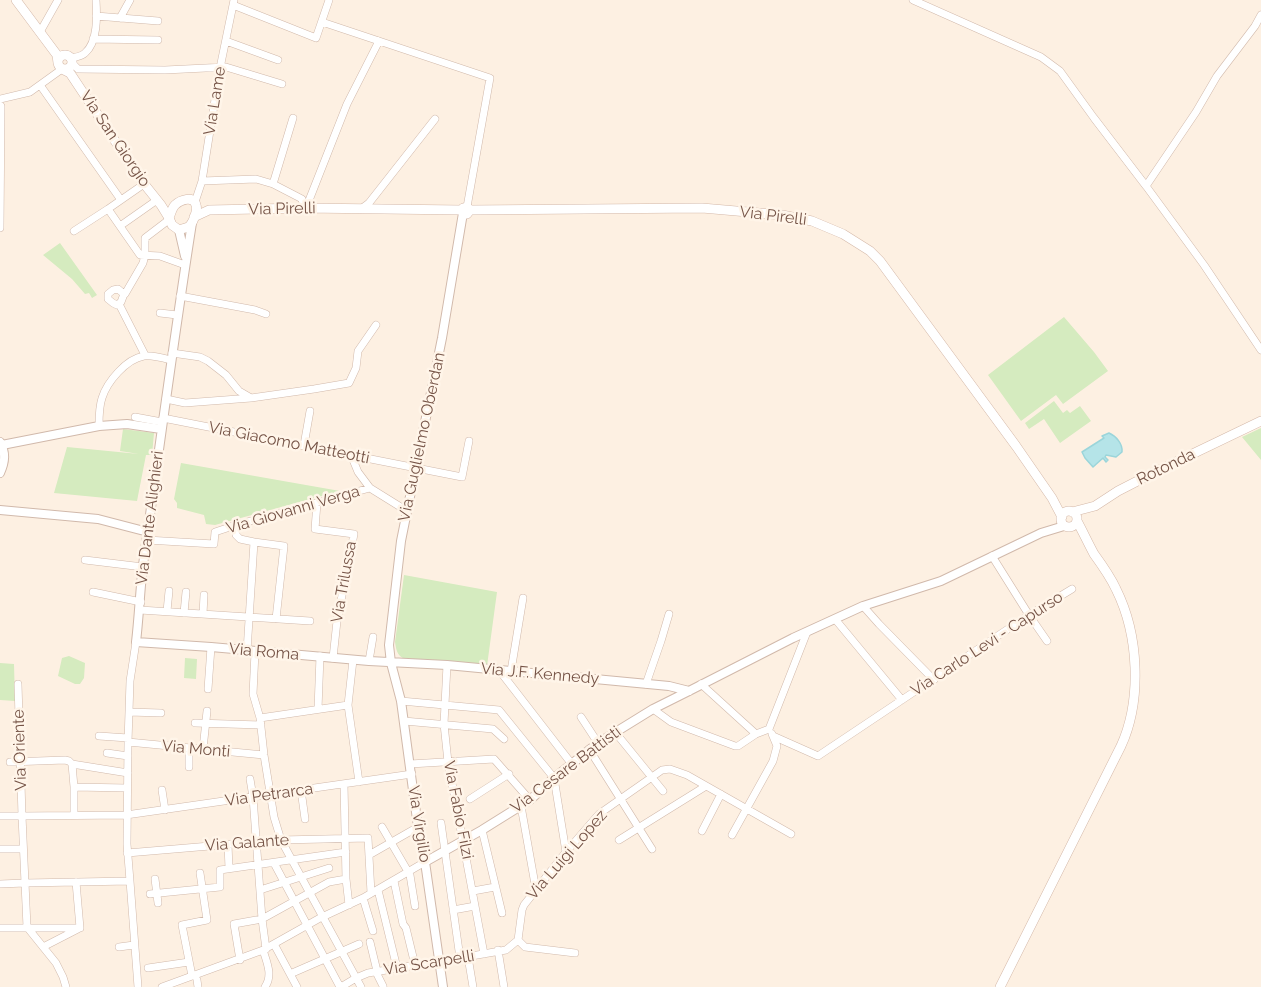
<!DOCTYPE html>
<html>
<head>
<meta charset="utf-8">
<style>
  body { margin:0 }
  canvas { display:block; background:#fdf0e2 }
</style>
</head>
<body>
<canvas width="1261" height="987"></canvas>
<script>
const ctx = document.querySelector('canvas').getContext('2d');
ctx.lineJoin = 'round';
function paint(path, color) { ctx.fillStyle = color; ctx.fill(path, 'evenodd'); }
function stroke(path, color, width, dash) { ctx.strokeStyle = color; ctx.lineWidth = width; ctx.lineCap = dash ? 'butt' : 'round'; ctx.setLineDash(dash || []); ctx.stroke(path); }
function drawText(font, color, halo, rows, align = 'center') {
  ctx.font = font + ' Raleway,sans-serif'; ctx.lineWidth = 5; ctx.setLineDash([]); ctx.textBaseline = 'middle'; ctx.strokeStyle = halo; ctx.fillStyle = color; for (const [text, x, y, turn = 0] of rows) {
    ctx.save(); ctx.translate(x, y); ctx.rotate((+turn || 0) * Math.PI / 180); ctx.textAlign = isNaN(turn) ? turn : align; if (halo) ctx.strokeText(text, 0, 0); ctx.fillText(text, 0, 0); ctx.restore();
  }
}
const green = new Path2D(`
  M60 243 97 295 92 298 89 293 85 294 72 279 43 255Z
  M1064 317 1094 352 1108 371 1063 404 1056 395 1021 421 988 375Z
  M1054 401 1063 413 1067 410 1070 413 1080 406 1091 421 1060 443 1044 419 1029 429 1025 423Z
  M1261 428V460L1242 437Z
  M123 429 154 433 152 455H146L137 501 54 493 67 447 139 454 120 451Z
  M181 463 340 491 215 525 206 524 204 515 177 508V503L174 499Z
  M404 575 497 592 487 666 403 658C397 655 396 649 395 642Z
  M69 656 85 663 84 678 80 684H75L58 676 62 658Z
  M185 658 197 659 196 679 184 678Z
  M0 663 14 664 15 701 0 700Z`);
const water = new Path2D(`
  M1109 433C1116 436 1123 444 1122 452L1116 457 1106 455 1105 457 1108 460 1106 462 1103 458 1093 467 1085 458 1082 452 1104 438 1102 436Z`);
const minor = new Path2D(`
  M913 0 1041 57 1060 71 1094 118 1146 186
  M233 5 316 38 329 0
  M1261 15 1255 26 1217 76 1196 112 1146 186 1204 265 1261 350
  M96 16 158 21
  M120 18 130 0
  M322 22 490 78 467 207
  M40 32 58 0
  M93 39 158 40
  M226 41 278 60
  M70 58C75 57 81 57 85 53 98 42 97 16 96 0
  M72 63 78 69 165 70 226 67 282 84
  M40 85 121 200
  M0 99 30 92 62 69
  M0 105 1 106 0 228
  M202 181 256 179 273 184 302 199 304 208
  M144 184 108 209 140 255 160 256 185 265
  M273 184 293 118
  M195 202 202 181 220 68 234 0
  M306 208 347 104 379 41
  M361 209 369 203 435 119
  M120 226 157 200
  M74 231 108 209
  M124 294 121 302 117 305 113 303 108 299V294L113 290 118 289 124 294H125L143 263 145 255V238L166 222 169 218
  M180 296 255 310 266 314
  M119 304 145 355
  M160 313 177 315
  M172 353 200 357 208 361 226 375 239 391 251 398 314 389 349 383 356 368 358 351 376 325
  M166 399 185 403 251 398
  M135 417 162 422
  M163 418 462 477 469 441
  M99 426C99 417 99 407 102 398 107 382 126 359 144 356 152 355 163 358 171 360
  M304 445 310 411
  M351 455 358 472 370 488
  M317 503 315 529 354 534 337 621 333 658
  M236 525V535L240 539 254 542 247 651
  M147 540 214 544 215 532 236 525 370 488 407 511
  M254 542 284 546 276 619
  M992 556 1029 615 1047 641
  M85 560 143 567
  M93 592 141 602
  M863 606 879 624 934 680
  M140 610 310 621
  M167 611 169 591
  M184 613 186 592
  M203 614 204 595
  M835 619 902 700
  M136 642 130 681 128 742 127 844 130 881 25 883 22 816 126 815 412 774
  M255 652 253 694 260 718 264 755 274 817 281 840 361 987
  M353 660 348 705 359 782
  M369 661 373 637
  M447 665 444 724 448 762 484 954
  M499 670 571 763
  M511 671 523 598
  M646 684 661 641 669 614
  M701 684 756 734
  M208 689 211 647
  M401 701 499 710 554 778 566 852
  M318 709 320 656
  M653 709 671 722 735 746H738L756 734 769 729
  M129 712 161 713
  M581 717 598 743
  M260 718 348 705
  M404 721 493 729 504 739
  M195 723 261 725
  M769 729 807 632
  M615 732 663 791
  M99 736 128 738
  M773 736 818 756 1029 615 1072 589
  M128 742 264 755
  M203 749 207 711
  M589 749 652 849
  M107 753 128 756
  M10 762 65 760 69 761 72 764 128 773
  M72 764 74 787V815
  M410 764 494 759 530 800
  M189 767V748
  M250 779 253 797 262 919 266 949
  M344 784 346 879 349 905
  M74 787 127 788
  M162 790 165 810
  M301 790 305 819
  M470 799 509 774
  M521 806 536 890
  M0 816H22L18 684
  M441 823 460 958
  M382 827 410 875 415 906
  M482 830 502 913
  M702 831 721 794
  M732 835 773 761 777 746 772 734
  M619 840 706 786
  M228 845 229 868
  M0 849H23
  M127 853 281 840 368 838 371 893
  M369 855 418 827
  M274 863 340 987
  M155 879 158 903
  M130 881 138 987
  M394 881 403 924 406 928 415 965
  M76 882 80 928
  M0 884 25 883 27 927 56 963 63 977 66 987
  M260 890 329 868
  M378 890 397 968
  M473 891 495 887
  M150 894 220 887V870L346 852
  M363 898 373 931
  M453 910 475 906
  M0 928H80
  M518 940 522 910 524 905 566 852 599 814 662 770 670 769 687 775 791 834
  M518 940 525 947 575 953
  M370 942 377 971
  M274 944 297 987
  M43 947 78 929
  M119 947 134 945
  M263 950C267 963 273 975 265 987
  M498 950 504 987
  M468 957 473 987
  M240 960 234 924 262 919 329 882 346 879
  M148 968 189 962
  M376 972 383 986
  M290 974 359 944
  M192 976 182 925 207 920 200 873
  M197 980 198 987
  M162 987 263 950 320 918 363 898 425 862
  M341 987 356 978 368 973 460 958 506 950 518 940`);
const tertiary = new Path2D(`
  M192 223C174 337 159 451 143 565 140 590 139 617 136 642L211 647 369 661 447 665 669 686 689 691
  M179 230 185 256
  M2 445 99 426 127 424 161 429
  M0 473C5 462 6 453 0 442
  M0 510 98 519 148 532
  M425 862 482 830 530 800 554 778 598 743 653 709 689 691 793 638 863 606 941 581 1041 533 1064 526
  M443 987 425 862 418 827 401 701 391 663 389 645 401 541 442 338 463 213`);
const secondary = new Path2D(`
  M16 0 57 55 58 63
  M58 62a7 7 0 1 1 14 0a7 7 0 1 1-14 0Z
  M62 69 70 73 141 180 161 205 169 218 172 225 179 230C181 229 186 228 188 227 193 224 198 210 196 205 194 195 180 200 175 205 172 208 171 213 169 218
  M470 210 702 208 782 215 812 221 843 234 870 251 880 261 1016 446 1052 498 1062 517
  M194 217 209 210 304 208 462 210 463 208 467 207 470 210 467 214H465L462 210
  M1061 519a8 8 0 1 1 16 0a8 8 0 1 1-16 0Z
  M1072 512 1095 506 1118 491 1157 471 1261 421
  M1000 987 1121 746C1142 700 1139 635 1116 589 1110 576 1102 565 1094 554 1088 543 1083 532 1077 521`);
const streetNames = [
  ["Via Lame",215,101,-81],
  ["Via San Giorgio",115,139,56],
  ["Via Pirelli",282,209,-1],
  ["Via Pirelli",773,216,7],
  ["Via Guglielmo Oberdan",422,437,-78],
  ["Via Giacomo Matteotti",289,443,11],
  ["Rotonda",1166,467,-26],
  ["Via Giovanni Verga",293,510,-16],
  ["Via Dante Alighieri",150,518,-83],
  ["Via Trilussa",344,582,-80],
  ["Via Carlo Levi - Capurso",987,644,-33],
  ["Via Roma",264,652,5],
  ["Via J.F. Kennedy",540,674,5],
  ["Via Monti",196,749,5],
  ["Via Oriente",20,750,-92],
  ["Via Cesare Battisti",566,770,-37],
  ["Via Petrarca",269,795,-8],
  ["Via Fabio Filzi",458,810,79],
  ["Via Virgilio",419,824,81],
  ["Via Galante",247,843,-4],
  ["Via Luigi Lopez",567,855,-49],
  ["Via Scarpelli",429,963,-9]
];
paint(green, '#d5ebbf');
paint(water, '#b5e4e8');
stroke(water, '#9bd5da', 1.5);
stroke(minor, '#d1b9ab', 8);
stroke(tertiary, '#d1b9ab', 10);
stroke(secondary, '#d4b8a8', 10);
stroke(minor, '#fff', 7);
stroke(tertiary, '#fff', 8);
stroke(secondary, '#fff', 9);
drawText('16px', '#765447', '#fff5e9', streetNames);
</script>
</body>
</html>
